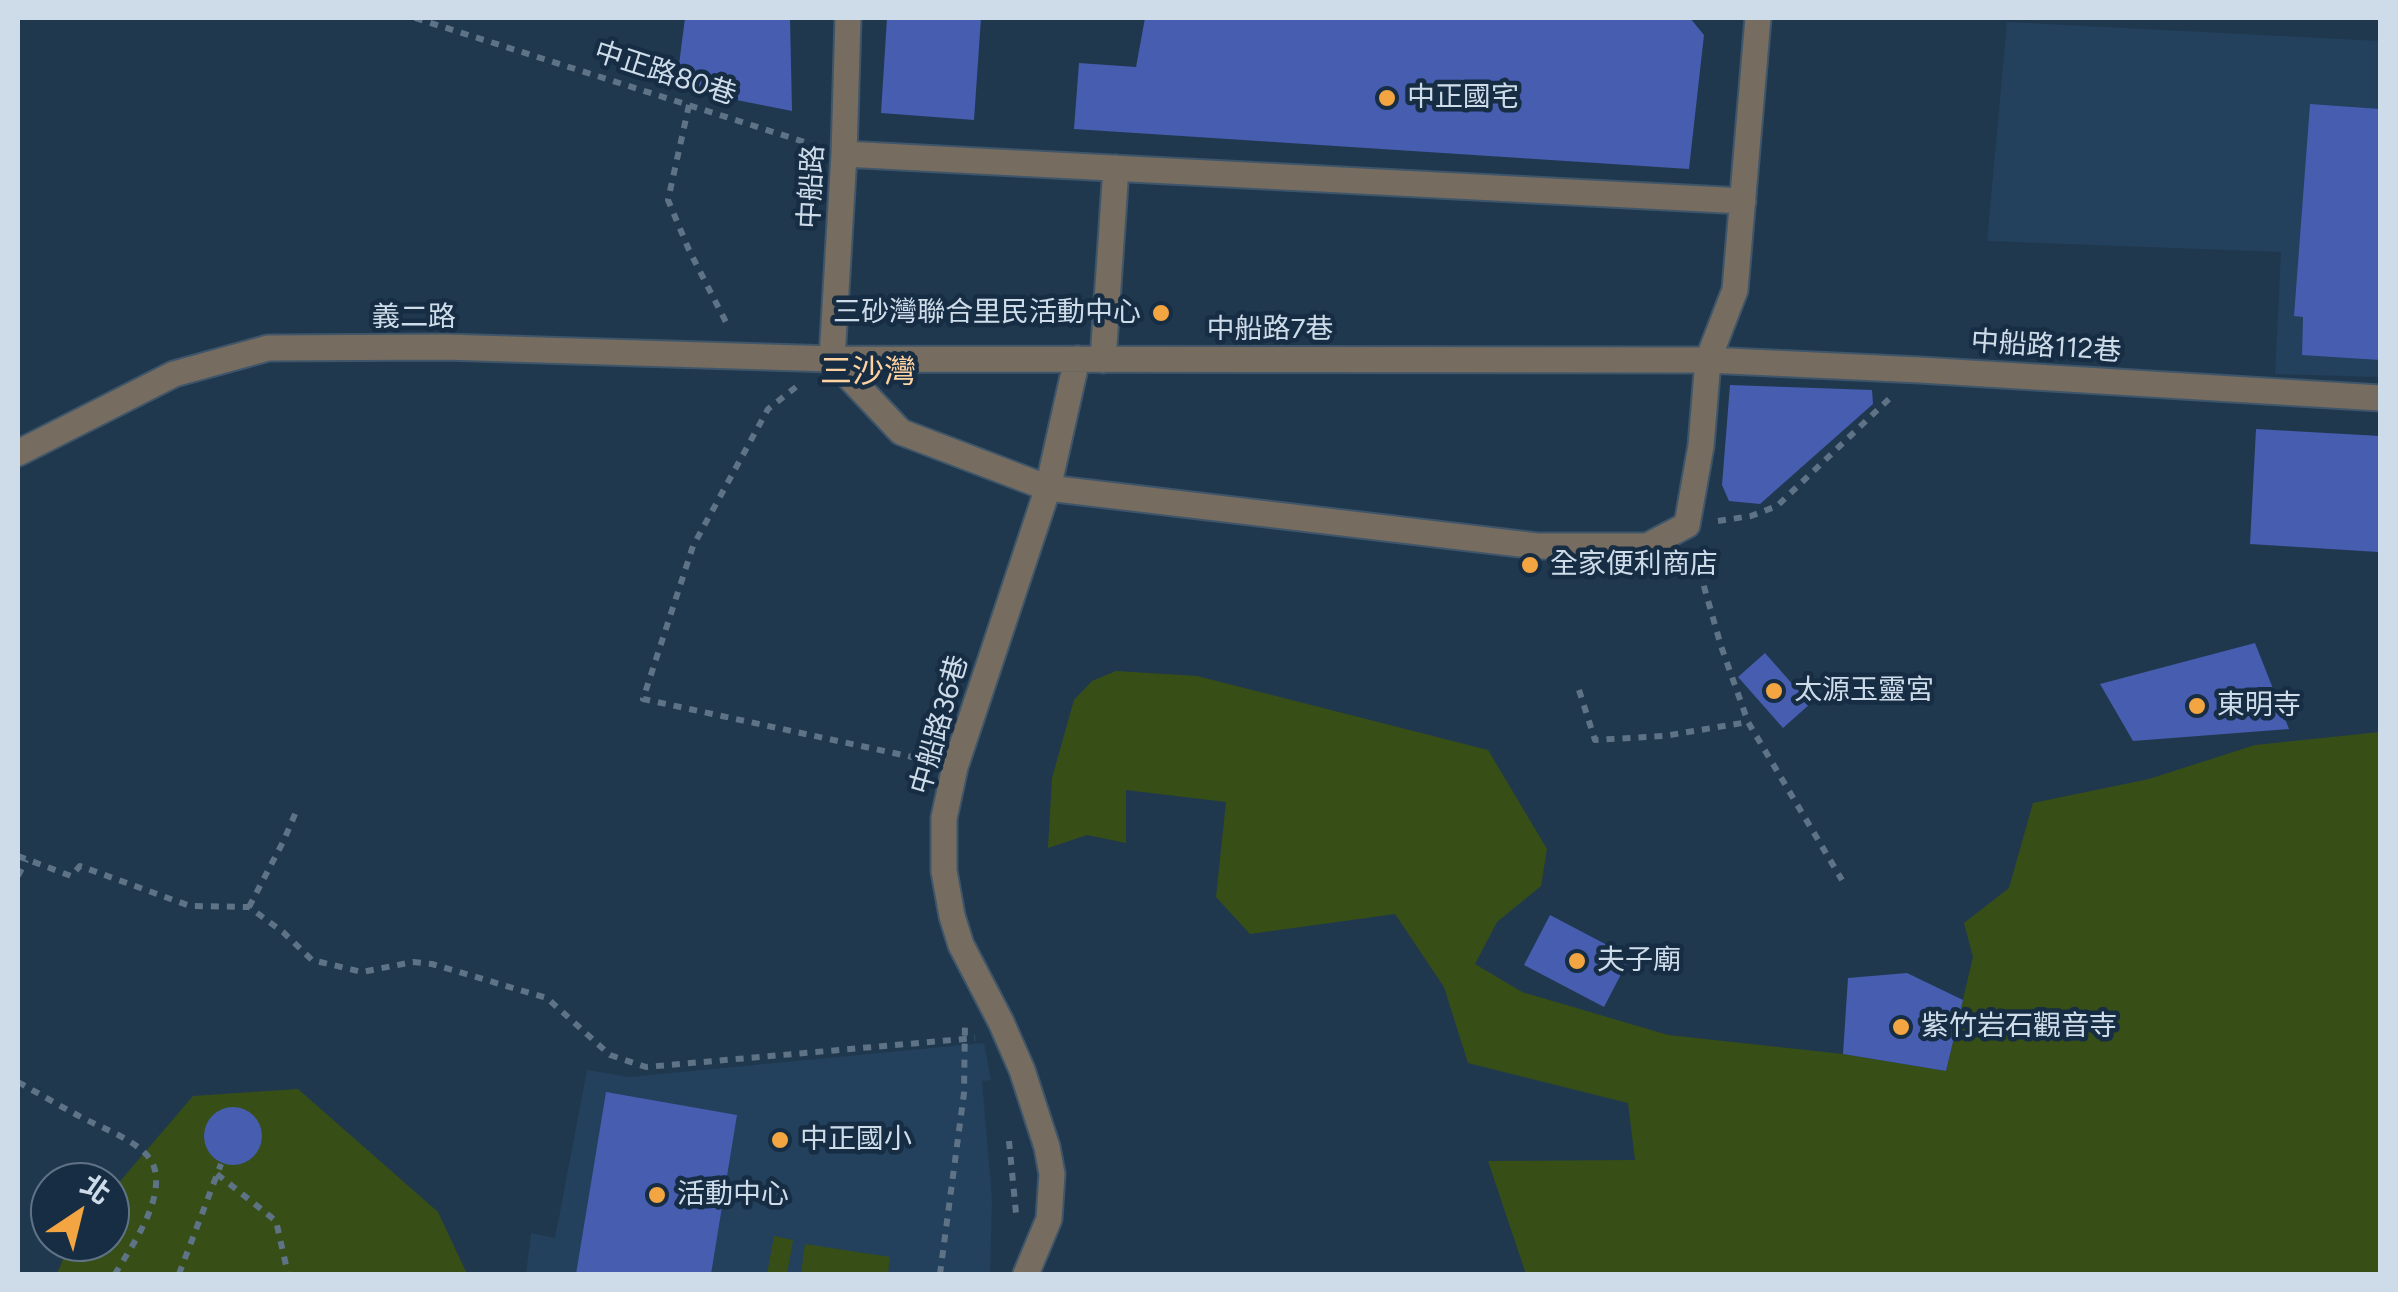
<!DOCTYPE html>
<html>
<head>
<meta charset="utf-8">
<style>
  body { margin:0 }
  #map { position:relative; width:2398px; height:1292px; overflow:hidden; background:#20384e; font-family:Figtree,"Noto Sans TC",sans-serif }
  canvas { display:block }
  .frame { position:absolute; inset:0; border:20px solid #cedcea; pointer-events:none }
  .north { position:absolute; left:30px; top:1162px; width:100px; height:100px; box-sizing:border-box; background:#162d44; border:2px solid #607386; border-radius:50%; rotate:35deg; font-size:28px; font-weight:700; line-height:40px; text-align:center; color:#cedcea }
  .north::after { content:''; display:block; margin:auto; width:35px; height:45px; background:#f2a541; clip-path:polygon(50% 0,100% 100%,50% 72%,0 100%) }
</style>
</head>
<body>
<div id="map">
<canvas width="2398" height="1292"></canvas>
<div class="frame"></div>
<div class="north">北</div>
</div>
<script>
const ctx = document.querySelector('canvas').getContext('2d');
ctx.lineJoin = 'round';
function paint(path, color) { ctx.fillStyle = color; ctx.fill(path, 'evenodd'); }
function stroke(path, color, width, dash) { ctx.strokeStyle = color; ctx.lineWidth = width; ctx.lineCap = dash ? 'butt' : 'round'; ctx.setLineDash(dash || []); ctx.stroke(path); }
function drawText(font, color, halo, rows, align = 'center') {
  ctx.font = font + ' Figtree,"Noto Sans TC",sans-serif'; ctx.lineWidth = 9; ctx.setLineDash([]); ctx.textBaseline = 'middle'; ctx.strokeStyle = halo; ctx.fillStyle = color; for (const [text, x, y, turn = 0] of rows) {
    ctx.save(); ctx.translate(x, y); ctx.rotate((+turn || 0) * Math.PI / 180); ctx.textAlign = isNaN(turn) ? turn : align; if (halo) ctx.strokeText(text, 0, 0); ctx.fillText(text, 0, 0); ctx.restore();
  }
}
const built = new Path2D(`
  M2007 22 2380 41V377L2275 374 2281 252 1987 241Z
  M984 1043 991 1080 982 1081 992 1199 990 1274H526L531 1233 555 1238 587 1070 629 1077Z`);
const green = new Path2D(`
  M1116 671 1197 676 1488 750 1547 849 1541 886 1497 922 1475 964 1522 992 1668 1035 1843 1054 1946 1071 1973 957 1964 923 2009 888 2033 803 2149 779 2255 745 2380 732V1274H1526L1488 1161 1635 1160 1628 1103 1468 1063 1444 987 1395 914 1250 934 1216 897 1226 802 1126 790V843L1087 835 1048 848 1052 778 1074 700 1092 681Z
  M298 1089 438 1212 467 1274H57L70 1242H110V1193L193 1096Z
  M774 1236 793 1240 787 1274H767Z
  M805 1244 890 1257 888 1274H801Z`);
const building = new Path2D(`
  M685 18H790L792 111 676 88Z
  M887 18H981L974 120 881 113Z
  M1145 18H1690L1704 35 1689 169 1074 129 1079 63 1136 67Z
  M2310 104 2380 109V360L2302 355 2303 317 2294 316Z
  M1730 385 1872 390 1873 404 1760 504 1729 501 1722 485Z
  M2256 429 2380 436 2378 552 2250 544Z
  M2255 643 2289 729 2133 741 2100 684Z
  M1765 653 1810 704 1783 728 1738 677Z
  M1550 915 1630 957 1604 1007 1524 965Z
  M1907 973 1963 1000 1946 1071 1843 1054 1848 978Z
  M606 1092 737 1115 711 1274H576Z
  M204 1136a29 29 0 1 1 58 0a29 29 0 1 1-58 0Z`);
const path = new Path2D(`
  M415 18 814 145
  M689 105 668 200 689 250 729 328
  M796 387 768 409 693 546 643 699 926 760
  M1718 521 1751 516 1777 506 1890 398
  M1695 555 1721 646 1748 722 1842 880
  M1579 690 1595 740 1664 736 1748 722
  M18 856 71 876 80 866 190 906 249 907 283 932 312 960 362 972 413 962 432 964 547 998 610 1055 646 1067 975 1038
  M18 876 26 860
  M249 907 284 840 298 807
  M18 1082C38 1093 58 1105 79 1116 100 1128 146 1142 154 1167 165 1200 131 1247 115 1274
  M1009 1141 1016 1213
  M217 1174 276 1221 288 1274
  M179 1274 221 1164
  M940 1274 964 1093 965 1022`);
const minor = new Path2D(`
  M844 154 1743 201
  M832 359 901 432 1048 488 1537 546H1647L1687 525 1701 446 1708 360 1735 290 1758 18
  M832 359 844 154 848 18
  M1103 360 1116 168
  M18 453 174 374 268 348 445 347 832 359 1708 360 1920 370 2380 398
  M1026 1274 1049 1219 1052 1174 1047 1147 1022 1070 1001 1022 961 945 952 916 944 871V818L955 767 1048 488 1077 359`);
const markers = [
  [1387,98,10,"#f2a541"],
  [1161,313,10,"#f2a541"],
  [1530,565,10,"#f2a541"],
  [1774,691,10,"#f2a541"],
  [2197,706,10,"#f2a541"],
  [1577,961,10,"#f2a541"],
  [1901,1027,10,"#f2a541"],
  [780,1140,10,"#f2a541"],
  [657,1195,10,"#f2a541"]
];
const streetNames = [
  ["中正路80巷",665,74,18],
  ["中船路",812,187,-87],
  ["義二路",414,318],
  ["中船路7巷",1270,330],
  ["中船路112巷",2046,347,4],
  ["中船路36巷",940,725,-74]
];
const poiNames = [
  ["中正國宅",1407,98],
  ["三砂灣聯合里民活動中心",1141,313,"right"],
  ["全家便利商店",1550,565],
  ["太源玉靈宮",1794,691],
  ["東明寺",2217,706],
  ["夫子廟",1597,961],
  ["紫竹岩石觀音寺",1921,1027],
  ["中正國小",800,1140],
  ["活動中心",677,1195]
];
const quarterNames = [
  ["三沙灣",868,373]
];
paint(built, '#23405c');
paint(green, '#374f16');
paint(building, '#465db0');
stroke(minor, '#3f566a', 29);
stroke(path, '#5f7386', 6, [8, 8]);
stroke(minor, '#776c60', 25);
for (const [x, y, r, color] of markers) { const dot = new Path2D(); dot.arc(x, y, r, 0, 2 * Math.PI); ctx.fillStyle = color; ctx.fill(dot); stroke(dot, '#162d44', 4); }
drawText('28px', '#cedcea', '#162d44', streetNames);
drawText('28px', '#cedcea', '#162d44', poiNames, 'left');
drawText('32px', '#ffd2a2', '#162d44', quarterNames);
</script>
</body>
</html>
